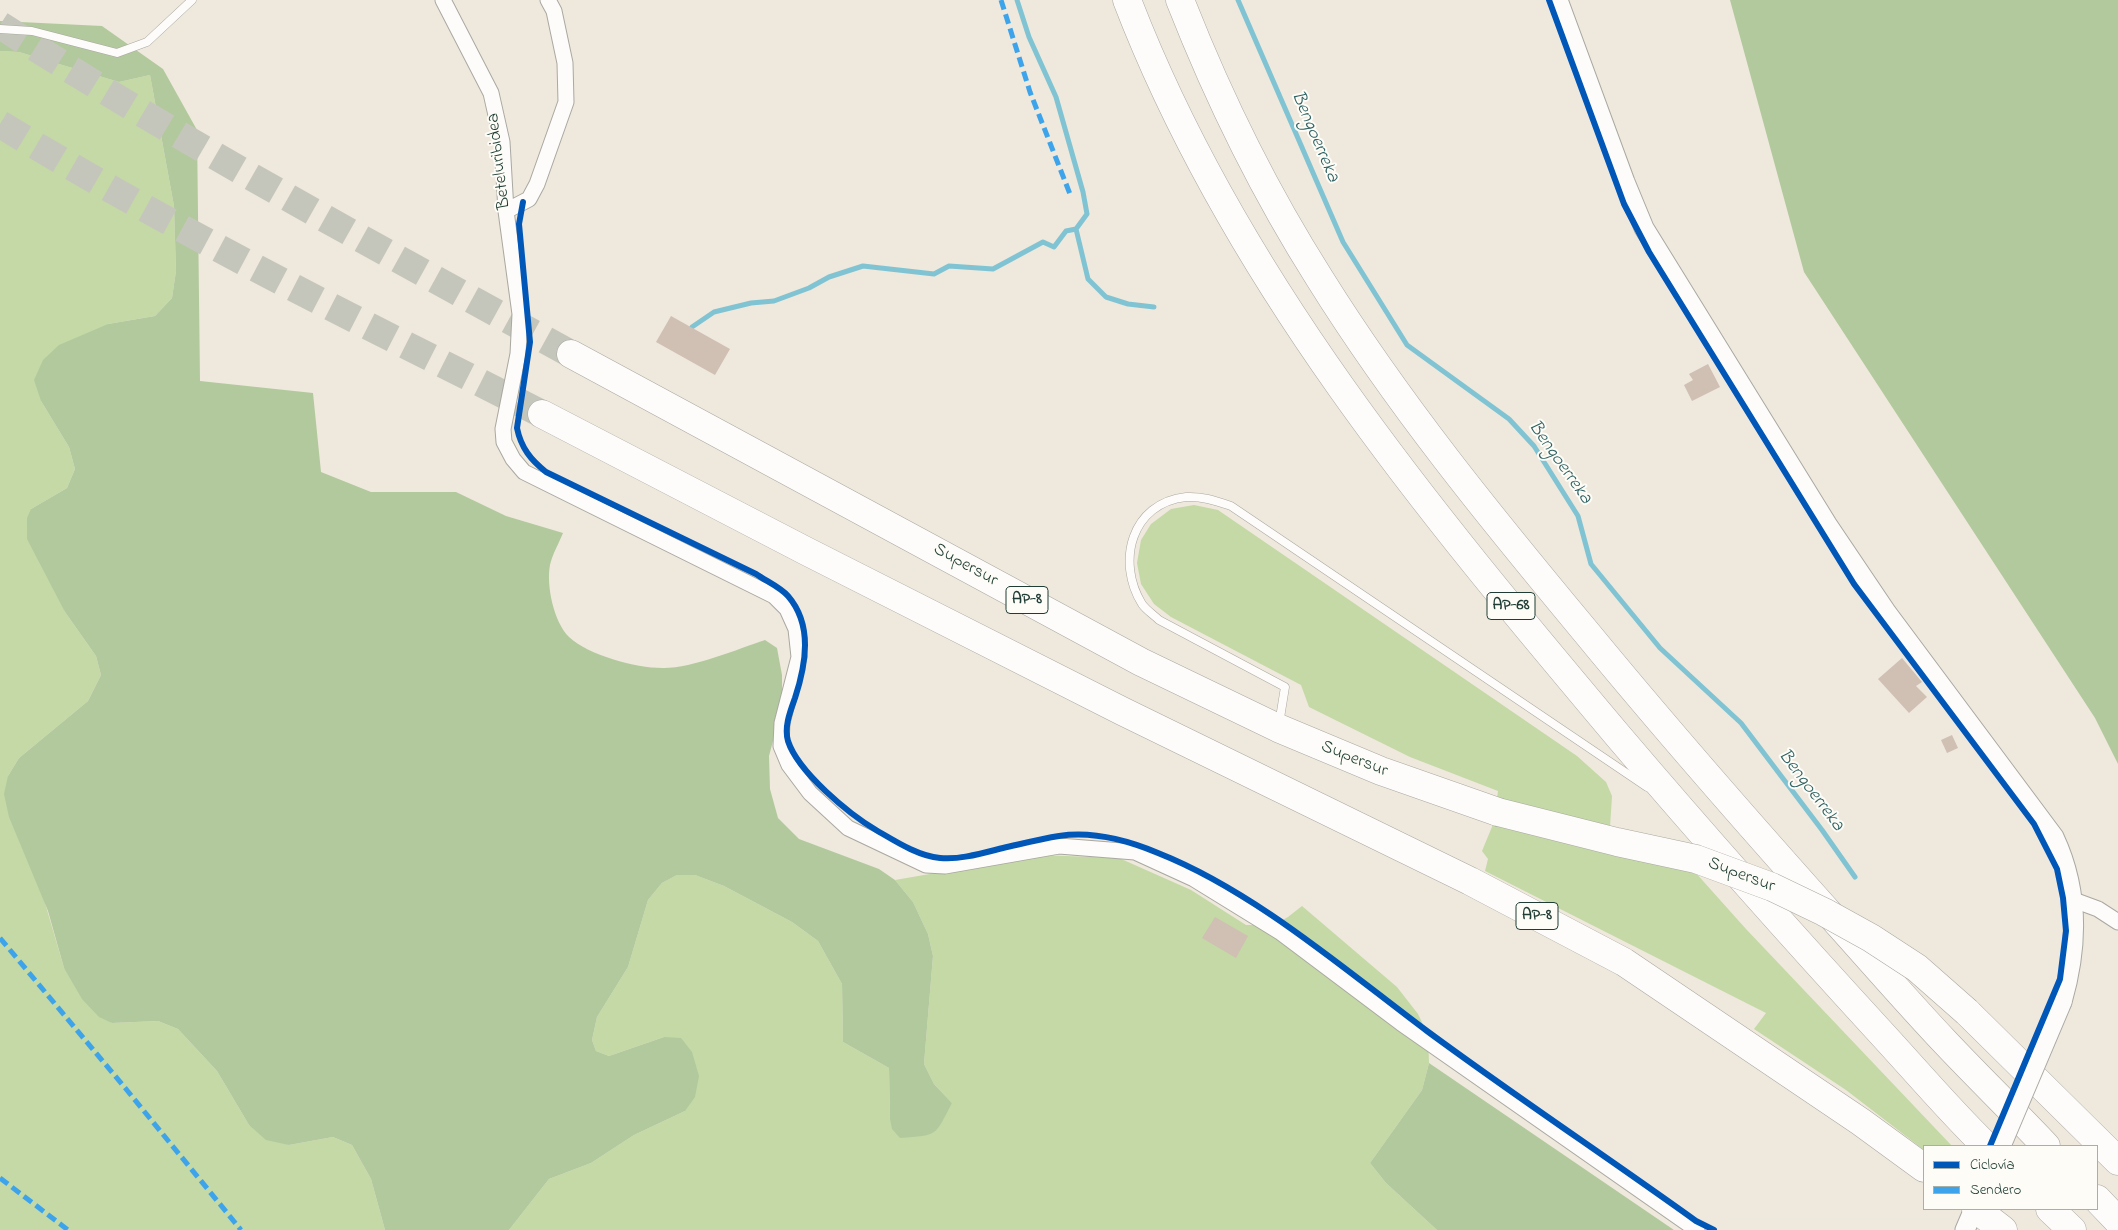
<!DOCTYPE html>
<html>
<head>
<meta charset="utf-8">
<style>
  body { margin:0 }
  #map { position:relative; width:2118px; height:1230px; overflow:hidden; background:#efe8dd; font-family:"Indie Flower",sans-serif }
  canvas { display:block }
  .legend { position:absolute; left:1923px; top:1145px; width:175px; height:65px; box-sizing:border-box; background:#fdfcf7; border:1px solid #a4b0a9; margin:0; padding:6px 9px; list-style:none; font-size:15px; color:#1f3d34 }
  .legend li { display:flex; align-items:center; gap:10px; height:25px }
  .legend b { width:25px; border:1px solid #a4b0a9 }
</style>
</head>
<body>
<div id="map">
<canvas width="2118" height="1230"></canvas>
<ul class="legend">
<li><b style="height:6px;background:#0057b8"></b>Ciclovía</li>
<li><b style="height:6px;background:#3da4eb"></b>Sendero</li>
</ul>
</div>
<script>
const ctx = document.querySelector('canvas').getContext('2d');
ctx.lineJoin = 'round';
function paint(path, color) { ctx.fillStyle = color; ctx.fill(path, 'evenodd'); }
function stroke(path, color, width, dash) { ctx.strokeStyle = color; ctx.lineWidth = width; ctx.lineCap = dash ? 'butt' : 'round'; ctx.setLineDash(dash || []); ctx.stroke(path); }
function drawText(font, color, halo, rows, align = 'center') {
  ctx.font = font + ' "Indie Flower",sans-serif'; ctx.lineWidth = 4; ctx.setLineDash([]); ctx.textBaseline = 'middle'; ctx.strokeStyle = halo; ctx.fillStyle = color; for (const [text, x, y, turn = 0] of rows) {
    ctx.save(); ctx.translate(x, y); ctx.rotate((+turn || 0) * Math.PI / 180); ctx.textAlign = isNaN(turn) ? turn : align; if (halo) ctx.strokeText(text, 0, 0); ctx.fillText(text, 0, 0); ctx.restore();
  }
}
const green = new Path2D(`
  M0 51 19 52 119 82 150 75 174 206 176 271 172 298 155 316 108 324 41 401 69 447 75 469 67 488 31 509 65 612 96 656 101 675 88 701 19 758 8 776 64 968 112 1023 158 1021 178 1029 217 1071 249 1125 289 1145 333 1137 352 1145 371 1179 385 1230H0Z
  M1194 505 1218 510 1577 756 1606 782 1612 796 1610 827 1695 872 1746 929 1952 1146H1924V1150L1846 1090 1754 1029 1766 1013 1485 871 1488 859 1482 851 1494 822 1498 791 1410 757 1309 707 1301 685 1171 617 1154 604 1141 584 1137 563 1141 540 1151 524 1171 509Z
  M1040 855 1119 858 1191 890 1246 925H1274L1288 917 1302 906 1397 987 1418 1014 1428 1035 1429 1063 1422 1090 1370 1163 1386 1183 1437 1230H509L549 1179 591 1163 634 1135 685 1111 664 1037 609 1056 596 1051 592 1040 597 1017 628 967 648 900 662 883 677 875H695L724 886 792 922 818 941 842 984 843 1042 889 1068 890 1119 952 1103 934 1084 924 1064 933 956 928 934 913 902 895 880Z`);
const forest = new Path2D(`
  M1730 0H2118V764L2095 718 1804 272Z
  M0 21 102 26 163 69 197 130 200 381 313 393 321 472 371 492H456L506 516 563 533C559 543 552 555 550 565 546 586 554 622 569 637 588 655 636 668 662 668 690 669 738 649 765 640L777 648 782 675V707L769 756 770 789 778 818 799 839 879 869 895 880 913 902 928 934 933 956 924 1064 934 1084 952 1103C934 1137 939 1135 900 1138L892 1129 890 1119 889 1068 843 1042 842 984 818 941 792 922 724 886 695 875H677L662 883 648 900 628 967 597 1017 592 1040 596 1051 609 1056 664 1037 681 1038 692 1052 699 1076 695 1097 685 1111 634 1135 591 1163 549 1179 509 1230H385L371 1179 352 1145 333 1137 289 1145 266 1140 249 1125 217 1071 178 1029 158 1021 112 1023 99 1017 82 999 64 968 48 911 9 817 4 794 8 776 19 758 88 701 101 675 96 656 65 612 27 539V518L31 509 67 488 75 469 69 447 41 401 34 380 43 360 59 345 108 324 155 316 172 298 176 271 174 206 150 75 119 82 19 52 0 51Z
  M1429 1063 1674 1230H1437L1386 1183 1370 1163 1422 1090Z`);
const stream = new Path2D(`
  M1017 0 1029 37 1056 97 1083 192 1087 214 1076 229 1088 279 1106 297 1128 304 1154 307
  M1238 0 1343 242 1407 345 1509 419 1534 446 1578 516 1591 564 1660 648 1741 723 1822 830 1855 877
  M692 327 714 312 751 303 774 301 809 288 829 277 863 266 934 274 949 266 993 269 1043 242 1054 247 1066 231 1076 229`);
const building = new Path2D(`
  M671 316 730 349 715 375 656 342Z
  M1708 364 1720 387 1692 401 1684 385 1693 380 1689 374Z
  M1902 658 1922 682 1916 686 1927 697 1909 713 1878 679Z
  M1952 735 1958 748 1947 753 1941 740Z
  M1215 917 1248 936 1236 958 1202 938Z`);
const motorwayTunnel = new Path2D(`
  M0 25C185 144 378 248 571 354
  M0 124C175 231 359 321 542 414`);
const service = new Path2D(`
  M0 29 32 31 117 53 147 42 192 0
  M1279 724 1285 687 1159 620C1154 615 1146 610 1142 604 1116 562 1131 503 1186 497 1202 496 1216 501 1231 506L1647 787`);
const minor = new Path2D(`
  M443 0 491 93 502 142 506 211 520 314 518 354 503 429 504 442 513 459 524 472 774 596 787 609 796 629 799 657 782 723 781 746 789 765 810 793 848 828 926 865 945 866 1059 846 1135 852 1194 879 1280 932 1401 1023 1697 1230
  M506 211 529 199 537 184 566 102 565 63 554 11 548 0
  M2071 899 2098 909 2118 922`);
const tertiary = new Path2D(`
  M1558 0 1625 182 1644 228 1827 524 1887 613 2054 837C2079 890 2078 947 2062 1002
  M1965 1230 1974 1209`);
const motorway = new Path2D(`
  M1127 0C1234 279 1429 511 1619 737 1705 838 1793 937 1883 1035 1917 1072 1950 1111 1986 1146
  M1180 0C1218 97 1264 191 1320 279 1398 404 1492 519 1586 632 1669 733 1755 831 1843 929 1877 967 1910 1005 1945 1042 1978 1077 2013 1111 2046 1146
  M571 354 1141 662 1278 728 1381 771 1498 812
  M542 414 806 551 1122 711 1470 881 1624 962 1861 1122 1924 1168
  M1967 1012 2118 1161
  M2097 1199 2118 1221
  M1976 1209 2003 1230
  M2050 1209 2072 1230`);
const tertiaryBridge = new Path2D(`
  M2001 1146 2062 1002`);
const motorwayBridge = new Path2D(`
  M1498 812 1617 842 1696 859 1772 887 1824 912 1871 938 1917 968 1967 1012`);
const quiet = new Path2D(`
  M1001 0 1030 92 1070 194
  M0 938 126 1089 241 1230
  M0 1178 68 1230`);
const cycleway = new Path2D(`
  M1549 0 1624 204 1649 252 1854 584 2034 824 2057 869 2063 898 2066 931 2060 979 1990 1146
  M523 202 519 224 530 342 517 428C521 448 531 460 546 472L756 574C766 581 780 587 788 596 813 625 806 664 795 698 790 712 784 727 788 741 798 772 849 814 876 830 895 841 918 856 940 858 960 860 983 853 1003 848 1021 844 1040 839 1059 836 1091 831 1127 840 1158 853 1254 891 1344 969 1427 1031 1515 1096 1607 1157 1696 1221L1714 1230`);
const shields = [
  [1027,600,42],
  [1511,606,48],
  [1537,916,42]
];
const shieldNames = [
  ["AP-8",1027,600],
  ["AP-68",1511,606],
  ["AP-8",1537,916]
];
const streetNames = [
  ["Beteluribidea",500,161,-97],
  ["Supersur",965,566,29],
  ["Supersur",1354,760,22],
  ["Supersur",1741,876,21]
];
const waterNames = [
  ["Bengoerreka",1314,137,67],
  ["Bengoerreka",1559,463,55],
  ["Bengoerreka",1810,791,53]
];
paint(green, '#c4d9a6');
paint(forest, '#b2c99d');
stroke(stream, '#80c4d3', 5);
paint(building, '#d0bfb3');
stroke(motorwayTunnel, '#c5c6bb', 28, [28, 14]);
stroke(service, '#a9a8a1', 9);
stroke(minor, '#a9a8a1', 17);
stroke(tertiary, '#a9a8a1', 21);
stroke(motorway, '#a9a8a1', 29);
stroke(service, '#fdfcfa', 8);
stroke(minor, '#fdfcfa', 15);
stroke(tertiary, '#fdfcfa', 19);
stroke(motorway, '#fdfcfa', 28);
stroke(tertiaryBridge, '#a9a8a1', 21, []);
stroke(motorwayBridge, '#a9a8a1', 29, []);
stroke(tertiaryBridge, '#fdfcfa', 19);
stroke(motorwayBridge, '#fdfcfa', 28);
stroke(quiet, '#3da4eb', 5, [10, 5]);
stroke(cycleway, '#0057b8', 6);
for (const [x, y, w] of shields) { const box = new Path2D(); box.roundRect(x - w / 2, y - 13.5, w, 27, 4); ctx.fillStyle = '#fdfcf7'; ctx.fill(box); stroke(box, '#1f3d34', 1); }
drawText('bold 16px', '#1f3d34', null, shieldNames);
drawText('18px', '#1f3d34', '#fdfcf7', streetNames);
drawText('italic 19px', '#2e6162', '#fdfcf7', waterNames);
</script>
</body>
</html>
